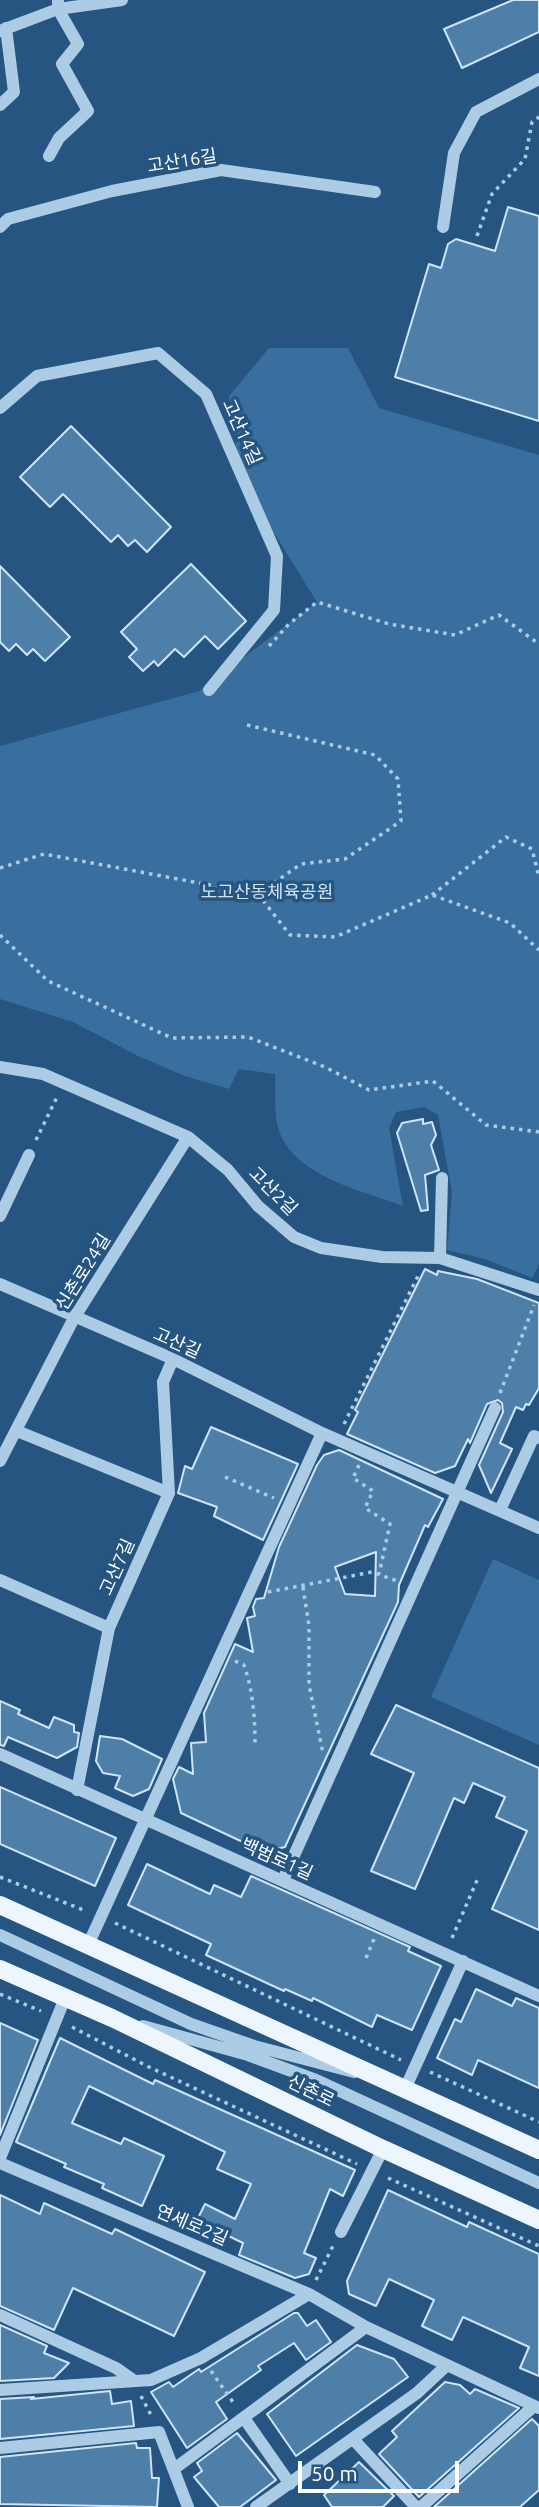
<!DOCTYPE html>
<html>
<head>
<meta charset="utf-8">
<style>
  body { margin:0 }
  #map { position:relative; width:539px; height:2507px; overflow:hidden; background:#255580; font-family:Ubuntu,sans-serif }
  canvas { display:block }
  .scale { position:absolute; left:298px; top:2461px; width:161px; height:32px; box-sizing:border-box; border:4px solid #fff; border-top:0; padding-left:9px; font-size:21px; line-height:24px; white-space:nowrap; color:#fff; -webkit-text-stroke:5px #255580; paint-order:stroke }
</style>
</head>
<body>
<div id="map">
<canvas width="539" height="2507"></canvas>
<div class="scale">50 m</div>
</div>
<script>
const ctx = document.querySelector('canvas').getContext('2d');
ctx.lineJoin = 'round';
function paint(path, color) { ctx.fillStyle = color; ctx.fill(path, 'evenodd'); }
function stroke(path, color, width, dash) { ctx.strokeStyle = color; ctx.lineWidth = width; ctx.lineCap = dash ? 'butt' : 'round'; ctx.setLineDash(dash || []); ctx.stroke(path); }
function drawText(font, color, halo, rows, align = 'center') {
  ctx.font = font + ' Ubuntu,"Noto Sans KR",sans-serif'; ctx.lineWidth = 7; ctx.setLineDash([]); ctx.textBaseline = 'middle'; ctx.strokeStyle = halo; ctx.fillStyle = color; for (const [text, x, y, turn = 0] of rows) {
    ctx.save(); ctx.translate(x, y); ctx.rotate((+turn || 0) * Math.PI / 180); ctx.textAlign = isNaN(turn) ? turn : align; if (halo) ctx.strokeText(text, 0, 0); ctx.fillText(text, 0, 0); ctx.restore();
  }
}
const green = new Path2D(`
  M269 348H348L379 408 539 455V1264L532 1278 485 1259 447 1250 452 1193 438 1115 424 1107 396 1112 389 1128 403 1206C361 1190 287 1175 277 1123 274 1108 276 1089 275 1074L239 1069 229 1089 185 1076 138 1056 73 1022 0 999V746L199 691 317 602 241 480 229 396Z
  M493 1559 539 1580V1745L431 1697Z`);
const building = new Path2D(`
  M513 0H539V32L462 68 444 29Z
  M508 207 539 216V421L395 377 429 264 441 268 448 244 456 239 495 251Z
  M71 426 171 527 147 552 135 540 128 546 118 535 111 542 63 494 50 507 20 477Z
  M191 564 246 621 218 649 205 636 184 657 175 649 158 666 154 661 143 671 129 657 137 649 121 632Z
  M0 566 70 637 45 661 33 649 27 655 16 644 9 651 0 642Z
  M423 1119V1124L432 1122 436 1135 431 1145 439 1170 425 1175 428 1210 421 1211 397 1133 402 1123Z
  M425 1269 437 1275 438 1271 477 1279 539 1303V1388L529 1405 526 1404 523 1410 516 1407 500 1443 512 1449 491 1493 479 1465 503 1412 502 1403 498 1400 487 1404 470 1443 468 1439 455 1466 435 1473 347 1434 358 1412 355 1410Z
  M211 1427 298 1464 263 1540 214 1516 217 1507 178 1493 185 1466 192 1469Z
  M339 1450 443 1499 428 1527 425 1525 399 1585 398 1602 285 1847 264 1852 181 1813 173 1779 179 1767 193 1774 191 1743 206 1742 204 1713 235 1644 253 1652 247 1618 255 1616 253 1607 256 1599 264 1598 279 1547 317 1465 324 1455ZM376 1552 375 1596 345 1594 335 1567Z
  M0 1701 20 1710 18 1714 49 1728 54 1717 74 1725V1732L79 1733 77 1747 57 1758 8 1737 4 1746 0 1745Z
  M396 1705 539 1768V1930L492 1909 527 1831 496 1817 505 1797 473 1783 464 1803 454 1798 415 1889 371 1871 414 1773 371 1754Z
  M100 1736 122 1739 162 1759 149 1789 133 1796 115 1788 120 1776 103 1773 96 1761Z
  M0 1787 116 1838 95 1886 0 1844Z
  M147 1864 210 1894 214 1885 241 1897 251 1876 410 1947 408 1951 441 1966 412 2030 377 2015 372 2027 313 1998 312 2001 285 1989 284 1991 206 1955 211 1944 128 1905Z
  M476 1989 512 2006 516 1998 539 2008V2088L478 2060 472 2075 437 2058 455 2019 461 2022Z
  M0 2023 38 2040 0 2135Z
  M60 2038 153 2084 155 2080 355 2170 343 2196 330 2189 304 2253 316 2258 309 2274 295 2278 239 2255 243 2243 214 2229 211 2234 194 2226 205 2204 235 2219 251 2184 217 2169 225 2152 89 2086 72 2123 121 2144 124 2138 164 2156 142 2206 102 2188 104 2184 64 2167 66 2164 16 2142Z
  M388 2190 467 2227 469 2222 539 2254V2376L520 2368 529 2347 463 2317 452 2340 422 2326 434 2300 389 2279 376 2306 349 2294 347 2281Z
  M0 2195 40 2214 44 2203 112 2234 115 2229 205 2272 174 2336 73 2288 54 2330 0 2306Z
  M294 2313H298L307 2326 316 2320 331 2342 306 2360 294 2343 258 2366 261 2370 216 2402 227 2419 187 2448 151 2392 169 2382 173 2387 199 2369 201 2372Z
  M0 2325 47 2346 44 2353 69 2363 54 2378 0 2381Z
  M357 2345 394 2359 408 2377 296 2456 267 2414Z
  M445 2382 460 2385 470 2394 475 2389 519 2408 419 2497 379 2454 397 2437 392 2431Z
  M110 2391 112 2404 131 2401 134 2426 0 2439V2399L34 2397 31 2399Z
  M532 2419 539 2426V2490L520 2507H434Z
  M237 2433 276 2480 240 2507H219L194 2477 202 2471 197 2463Z
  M136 2443 137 2448H150L152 2478H159L157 2507 0 2504V2457Z
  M359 2462 394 2496 383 2507H332L324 2495Z`);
const path = new Path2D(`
  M477 236 492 194 525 159 532 122 539 117
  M269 646 289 624 317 602 389 624 455 635 499 615 539 644
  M247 725 375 755 398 779 401 821 345 859 301 864 258 894
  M0 868 44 854 258 894 290 935 335 937 432 895 510 923 539 950
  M432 895 506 837 532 849 539 877
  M0 935 48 981 172 1038 248 1037 325 1067 369 1090 433 1081 486 1125 539 1132
  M36 1140 57 1097
  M500 1393 534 1305
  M344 1424 419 1274
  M359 1465 353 1478 373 1491 365 1508 390 1524 379 1574
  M225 1477 274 1498
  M303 1587 309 1626V1685L323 1753
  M268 1592 372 1572 400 1582
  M235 1661 244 1665C253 1691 255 1717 255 1743
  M304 1872 320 1866
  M0 1877 86 1911
  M115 1923 401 2060
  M452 1938 478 1878
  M366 1958 374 1939
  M0 1994 41 2011
  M72 2027 149 2067 357 2164
  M430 2072 539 2122
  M388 2178 539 2246
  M316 2280 333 2246
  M211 2371 235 2405
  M141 2396 152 2417`);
const minor = new Path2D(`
  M0 31 58 9 122 0
  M0 105 14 92 6 28
  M49 156 59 138 88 111 62 64 78 44 58 9V0
  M0 227 8 219 112 191 221 170 375 192
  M443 227 454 153 476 112 539 79
  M0 408 37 376 158 353 206 394 277 556 274 610 209 690
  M0 1067 43 1074 188 1137 228 1170 258 1206 294 1237 321 1248 382 1257 440 1258 539 1290
  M0 1216 29 1155
  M440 1258 442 1178
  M0 1284 173 1359 322 1433 539 1528
  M17 1431 169 1493
  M0 1461 74 1318 188 1137
  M500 1510 534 1436 539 1438
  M0 1580 109 1628
  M0 1754 539 1996
  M77 1790 109 1628 169 1493 163 1382 173 1359
  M283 1880 495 1408
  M0 1935 191 2024 254 2046 354 2072
  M88 1945 322 1433
  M143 2026 248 2055 316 2080 539 2183
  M405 2089 463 1961
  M0 2158 65 1998
  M0 2163 309 2294 366 2327 539 2408
  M341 2232 383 2149
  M0 2315 116 2368 133 2380
  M0 2390 151 2380 201 2358 309 2294
  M244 2418 290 2484
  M353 2439 416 2507
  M0 2448 159 2432 188 2507
  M174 2469 366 2327
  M256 2507 417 2393 446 2366
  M421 2507 534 2406`);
const major = new Path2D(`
  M0 1905 539 2150
  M0 1969 112 2018 383 2149 539 2220`);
const streetNames = [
  ["고산16길",182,161,-9],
  ["고산14길",242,432,66],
  ["고산2길",273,1191,45],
  ["신촌로24길",83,1272,-58],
  ["고산길",177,1343,24],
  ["고산7길",117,1567,-66],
  ["백범로1길",277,1859,24],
  ["신촌로",311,2091,26],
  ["연세로2길",192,2225,23]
];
const parkNames = [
  ["노고산동체육공원",267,892]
];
paint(green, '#396f9e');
paint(building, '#4d7fa9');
stroke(building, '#cfe4f5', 2);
stroke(path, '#accce6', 3.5, [3.5, 5]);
stroke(minor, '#accce6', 12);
stroke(major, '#edf5fd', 18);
drawText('18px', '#fff', '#255580', streetNames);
drawText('18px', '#cfe4f5', '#255580', parkNames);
</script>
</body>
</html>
